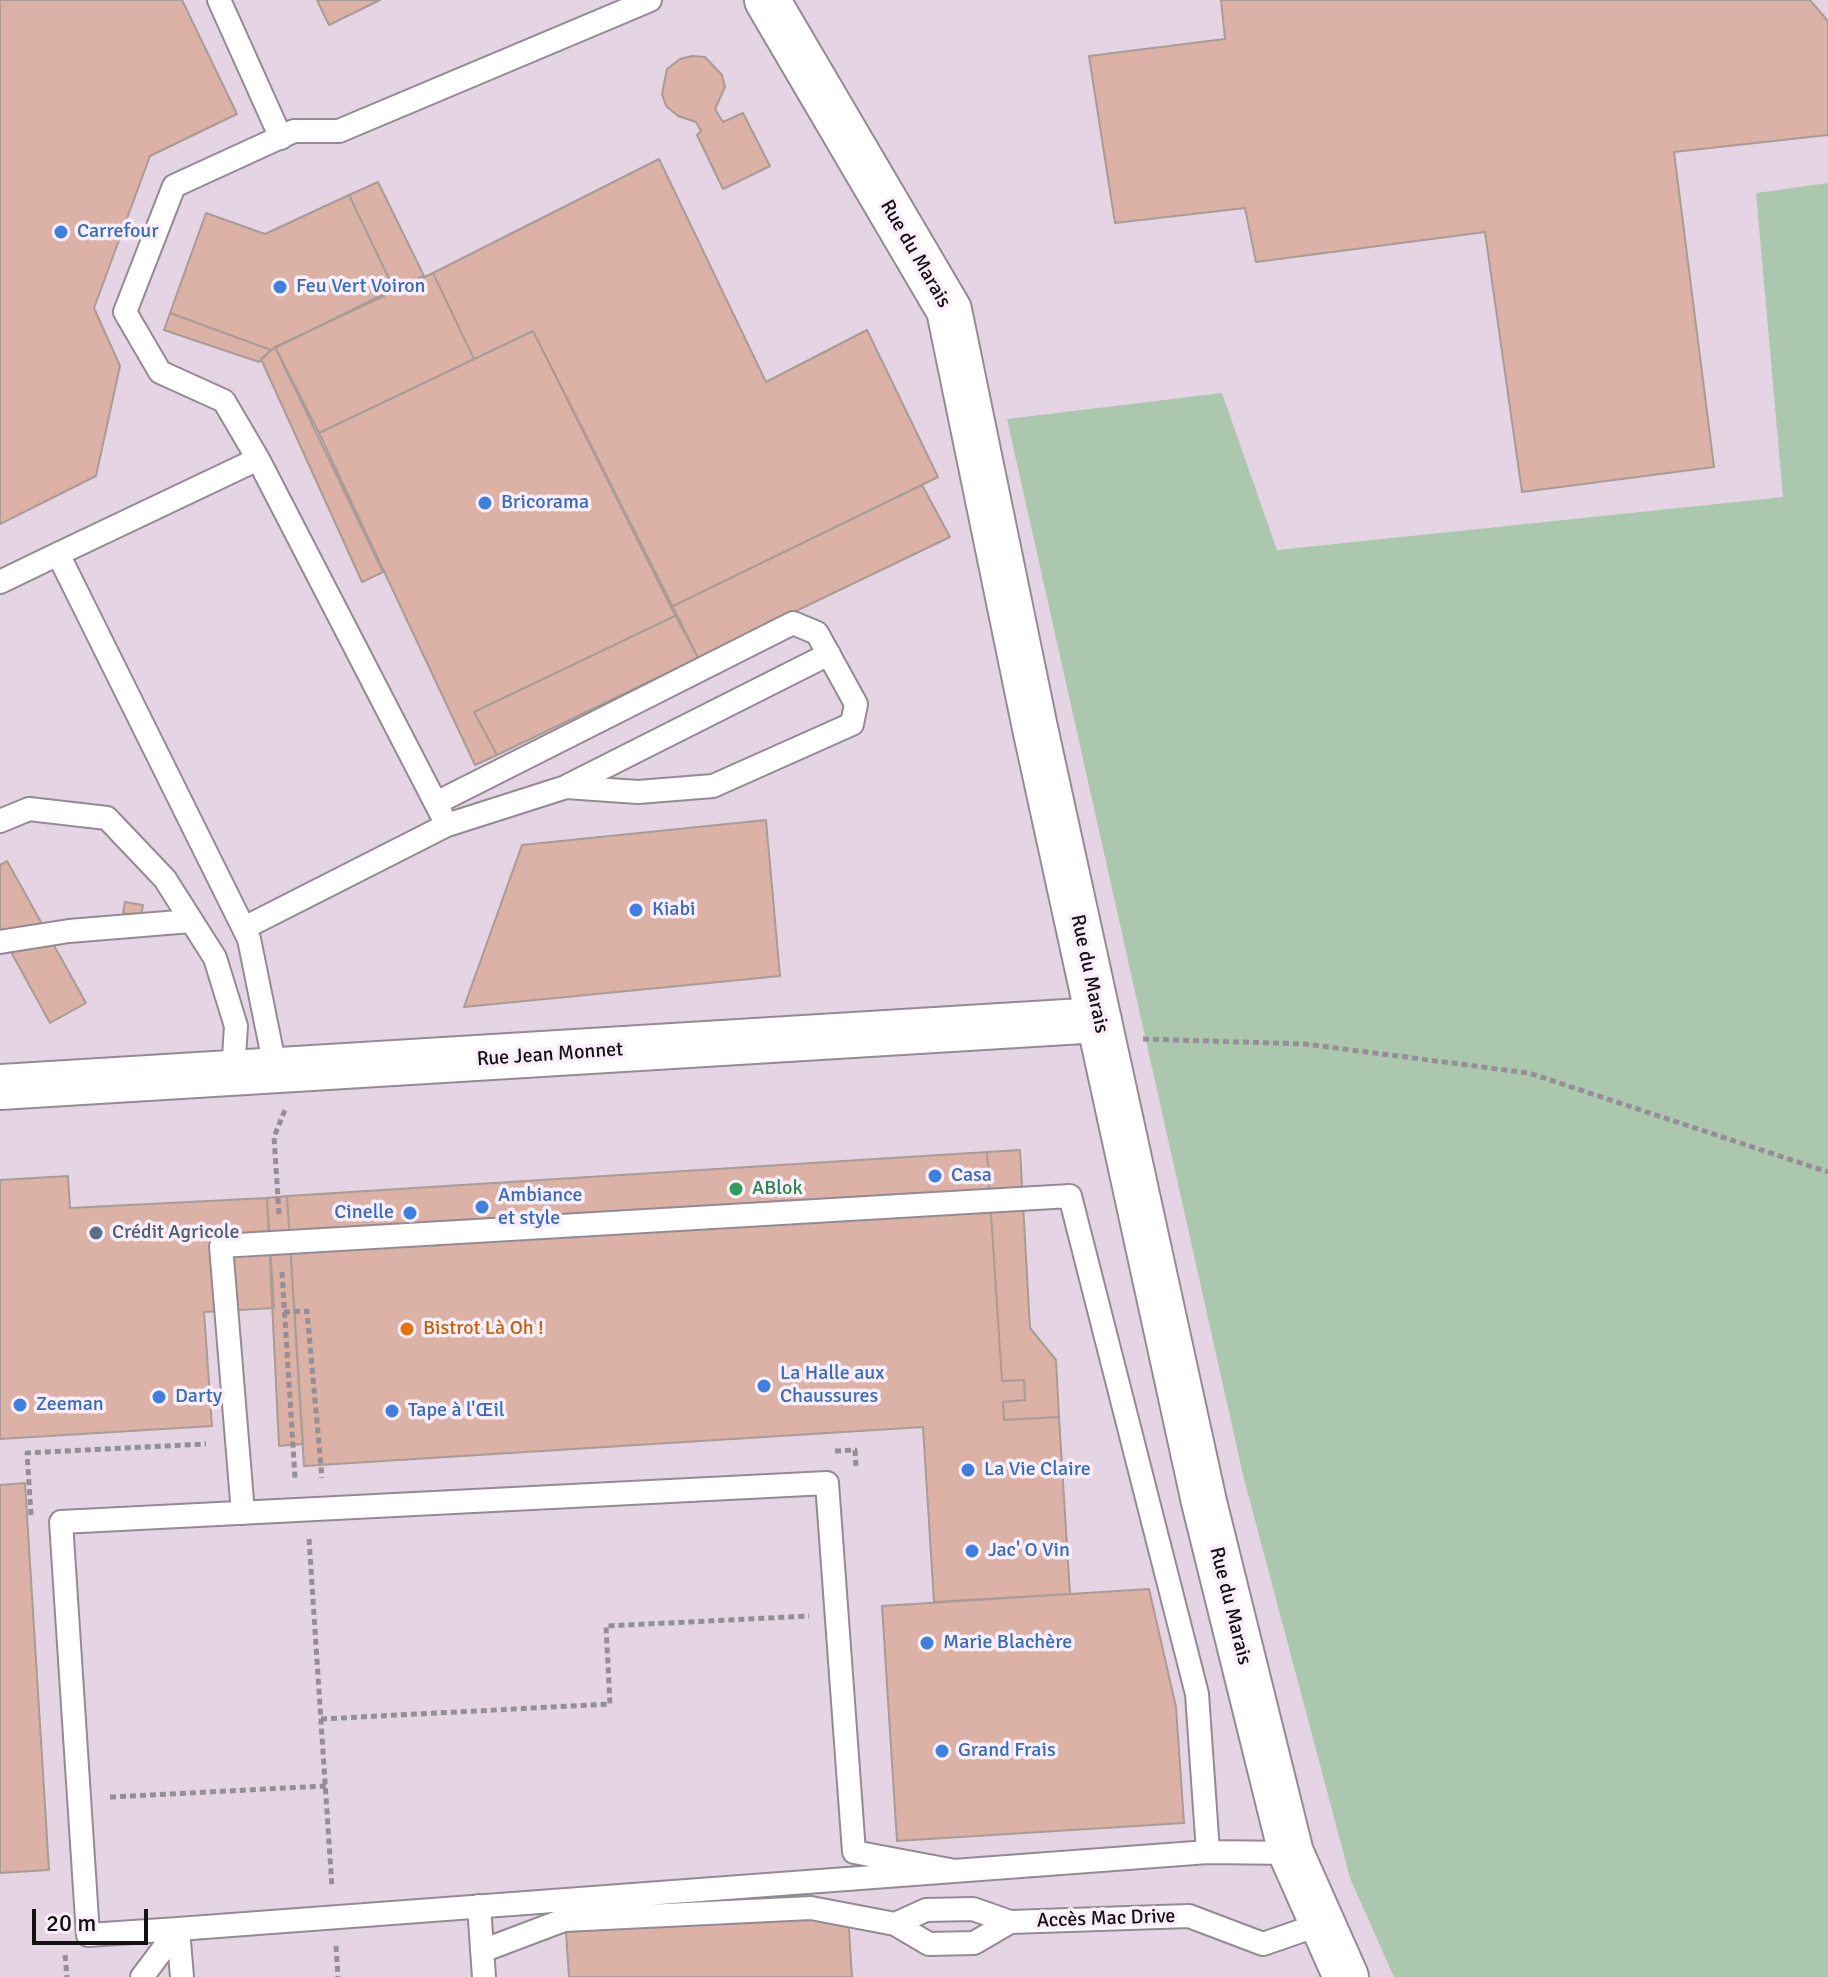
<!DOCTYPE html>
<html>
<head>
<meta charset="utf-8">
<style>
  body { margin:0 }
  #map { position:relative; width:1828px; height:1977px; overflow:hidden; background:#ece1ec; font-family:Signika,sans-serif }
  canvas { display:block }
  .scale { position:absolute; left:32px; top:1909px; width:116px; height:36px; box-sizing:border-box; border:4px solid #151114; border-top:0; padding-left:10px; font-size:24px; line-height:28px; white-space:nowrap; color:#151114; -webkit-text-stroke:6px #f9eef9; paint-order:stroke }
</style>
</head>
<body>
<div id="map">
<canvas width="1828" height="1977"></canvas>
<div class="scale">20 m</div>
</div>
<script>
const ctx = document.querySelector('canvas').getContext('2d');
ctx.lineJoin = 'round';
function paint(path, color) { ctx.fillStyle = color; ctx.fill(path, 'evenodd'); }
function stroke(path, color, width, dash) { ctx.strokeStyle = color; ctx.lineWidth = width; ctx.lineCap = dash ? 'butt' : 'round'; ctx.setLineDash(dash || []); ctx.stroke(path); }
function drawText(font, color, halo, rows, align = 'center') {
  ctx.font = font + ' Signika,sans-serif'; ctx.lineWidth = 7; ctx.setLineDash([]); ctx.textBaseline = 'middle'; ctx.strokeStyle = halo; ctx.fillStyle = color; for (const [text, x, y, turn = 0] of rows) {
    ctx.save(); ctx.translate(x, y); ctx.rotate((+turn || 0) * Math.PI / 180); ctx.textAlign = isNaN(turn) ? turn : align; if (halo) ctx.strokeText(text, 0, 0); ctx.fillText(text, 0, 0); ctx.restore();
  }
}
const built = new Path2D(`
  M0 0H1828V183L1756 193 1784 497 1276 550 1222 393 1244 1479 1350 1878 1394 1977H0Z`);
const green = new Path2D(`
  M1828 183V1977H1394L1350 1878 1244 1479 1007 419 1222 393 1277 550 1783 497 1756 193Z`);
const building = new Path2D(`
  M0 0H182L237 114 150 156 94 308 120 366 96 476 0 524Z
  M317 0H380L329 25Z
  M1221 0H1810L1828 21V135L1674 152 1714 467 1522 492 1485 232 1256 262 1245 208 1115 223 1089 56 1225 39Z
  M692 56 705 57 722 75 725 87 715 109 723 122 743 113 770 166 723 189 697 135 701 131 696 122 678 116 666 106 662 94 667 69 680 59Z
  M659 159 766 382 867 330 938 477 671 607 533 331 474 359 433 273Z
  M378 182 424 276 394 289 349 195Z
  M349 195 394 289 271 350 170 313 206 213 265 234Z
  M433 273 474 359 319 433 275 347Z
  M170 313 271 350 259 362 164 330Z
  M533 331 677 615 474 712 497 755 475 765 319 433Z
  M275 347 383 572 362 582 261 359Z
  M922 485 950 537 698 658 671 607Z
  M677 615 698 658 497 755 474 712Z
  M766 820 780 976 464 1007 522 845Z
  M7 861 86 1003 50 1023 0 932V865Z
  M125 902 143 905 141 916 123 913Z
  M1020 1150 1030 1328 1056 1360 1059 1417 1004 1420 1003 1402 1025 1400 1024 1380 1002 1381 987 1152Z
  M987 1152 1002 1381 1024 1380 1025 1400 1003 1402 1004 1420 1059 1417 1070 1594 934 1602 923 1427 304 1466 287 1196Z
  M68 1176 70 1208 267 1198 274 1308 204 1312 212 1426 0 1439V1180Z
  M287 1196 303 1444 279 1446 267 1198Z
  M25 1483 49 1870 0 1873V1485Z
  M1149 1589 1176 1707 1184 1823 897 1841 882 1606Z
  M848 1913 852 1977H569L566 1932Z`);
const path = new Path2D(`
  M1143 1039 1305 1044 1529 1073 1828 1172
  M279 1214 274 1137 285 1110
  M282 1272 295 1478
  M284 1312 307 1311 322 1478
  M835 1451 855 1450 856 1468
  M31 1515 27 1453 206 1444
  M309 1539 332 1888
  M321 1719 610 1704 606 1626 809 1616
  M110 1797 326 1786
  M336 1946 338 1977
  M65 1955 67 1977`);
const lane = new Path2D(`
  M219 0 281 138
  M258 459 224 401 160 372 125 312 174 186 294 131H339L650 0
  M58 554 258 459 447 825 244 928
  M0 582 58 554 249 939 276 1072
  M567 786 829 654
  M436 803 793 623 817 633 856 704 852 724 713 786 638 792 566 787 447 825
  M0 821 29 809 107 818 165 879 215 958 236 1026 233 1073
  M0 942 69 931 191 921
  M243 1513 221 1246 1070 1196 1197 1694 1208 1852
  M955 1871 854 1852 827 1483 61 1522 88 1935 178 1929 1208 1852 1291 1853
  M479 1906 484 1977
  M895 1924 929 1944 974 1943 1010 1922 1189 1916 1263 1944 1321 1924
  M178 1929 182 1977
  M482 1951 564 1920 811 1908 895 1924 926 1910 973 1909 1010 1922
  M142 1977 178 1929`);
const street = new Path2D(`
  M767 0 949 310 1035 728 1204 1502 1291 1853 1346 1977
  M0 1087 1099 1020`);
const markers = [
  [61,232,8,"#3f7fe0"],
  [280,287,8,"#3f7fe0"],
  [485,503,8,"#3f7fe0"],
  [636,910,8,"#3f7fe0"],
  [935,1176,8,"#3f7fe0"],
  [736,1189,8,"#2e9e5b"],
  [482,1207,8,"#3f7fe0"],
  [410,1213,8,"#3f7fe0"],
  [96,1233,8,"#5c6f8a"],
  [407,1329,8,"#e8710a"],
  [764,1386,8,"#3f7fe0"],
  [159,1397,8,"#3f7fe0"],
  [20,1405,8,"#3f7fe0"],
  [392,1411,8,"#3f7fe0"],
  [968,1470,8,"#3f7fe0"],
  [972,1551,8,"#3f7fe0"],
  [927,1643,8,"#3f7fe0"],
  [942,1751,8,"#3f7fe0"]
];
const shopNames = [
  ["Carrefour",77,232],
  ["Feu Vert Voiron",296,287],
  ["Bricorama",501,503],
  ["Kiabi",652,910],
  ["Casa",951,1176],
  ["Ambiance",498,1196],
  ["et style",498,1219],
  ["Cinelle",394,1213,"right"],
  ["La Halle aux",780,1374],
  ["Chaussures",780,1397],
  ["Darty",175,1397],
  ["Zeeman",36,1405],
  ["Tape à l'Œil",408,1411],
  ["La Vie Claire",984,1470],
  ["Jac' O Vin",988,1551],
  ["Marie Blachère",943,1643],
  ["Grand Frais",958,1751]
];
const streetNames = [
  ["Rue du Marais",915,254,60],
  ["Rue du Marais",1089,974,78],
  ["Rue Jean Monnet",550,1055,-4],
  ["Rue du Marais",1230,1606,76],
  ["Accès Mac Drive",1106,1919,-2]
];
const leisureNames = [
  ["ABlok",752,1189]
];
const serviceNames = [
  ["Crédit Agricole",112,1233]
];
const foodNames = [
  ["Bistrot Là Oh !",423,1329]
];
paint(built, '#e5d4e4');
paint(green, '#abc7ad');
paint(building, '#dbb2a5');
stroke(building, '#a99b96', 2);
stroke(lane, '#948a94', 26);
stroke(street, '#948a94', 48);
stroke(path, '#968e96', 5, [6, 4]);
stroke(lane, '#fff', 22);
stroke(street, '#fff', 44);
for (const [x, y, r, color] of markers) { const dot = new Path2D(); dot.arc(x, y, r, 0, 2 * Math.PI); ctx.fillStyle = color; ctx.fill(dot); stroke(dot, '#f9eef9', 3); }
drawText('20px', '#366cbe', '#f9eef9', shopNames, 'left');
drawText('20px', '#151114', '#f9eef9', streetNames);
drawText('20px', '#27864d', '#f9eef9', leisureNames, 'left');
drawText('20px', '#4e5e75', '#f9eef9', serviceNames, 'left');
drawText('20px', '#c56008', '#f9eef9', foodNames, 'left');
</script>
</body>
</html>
